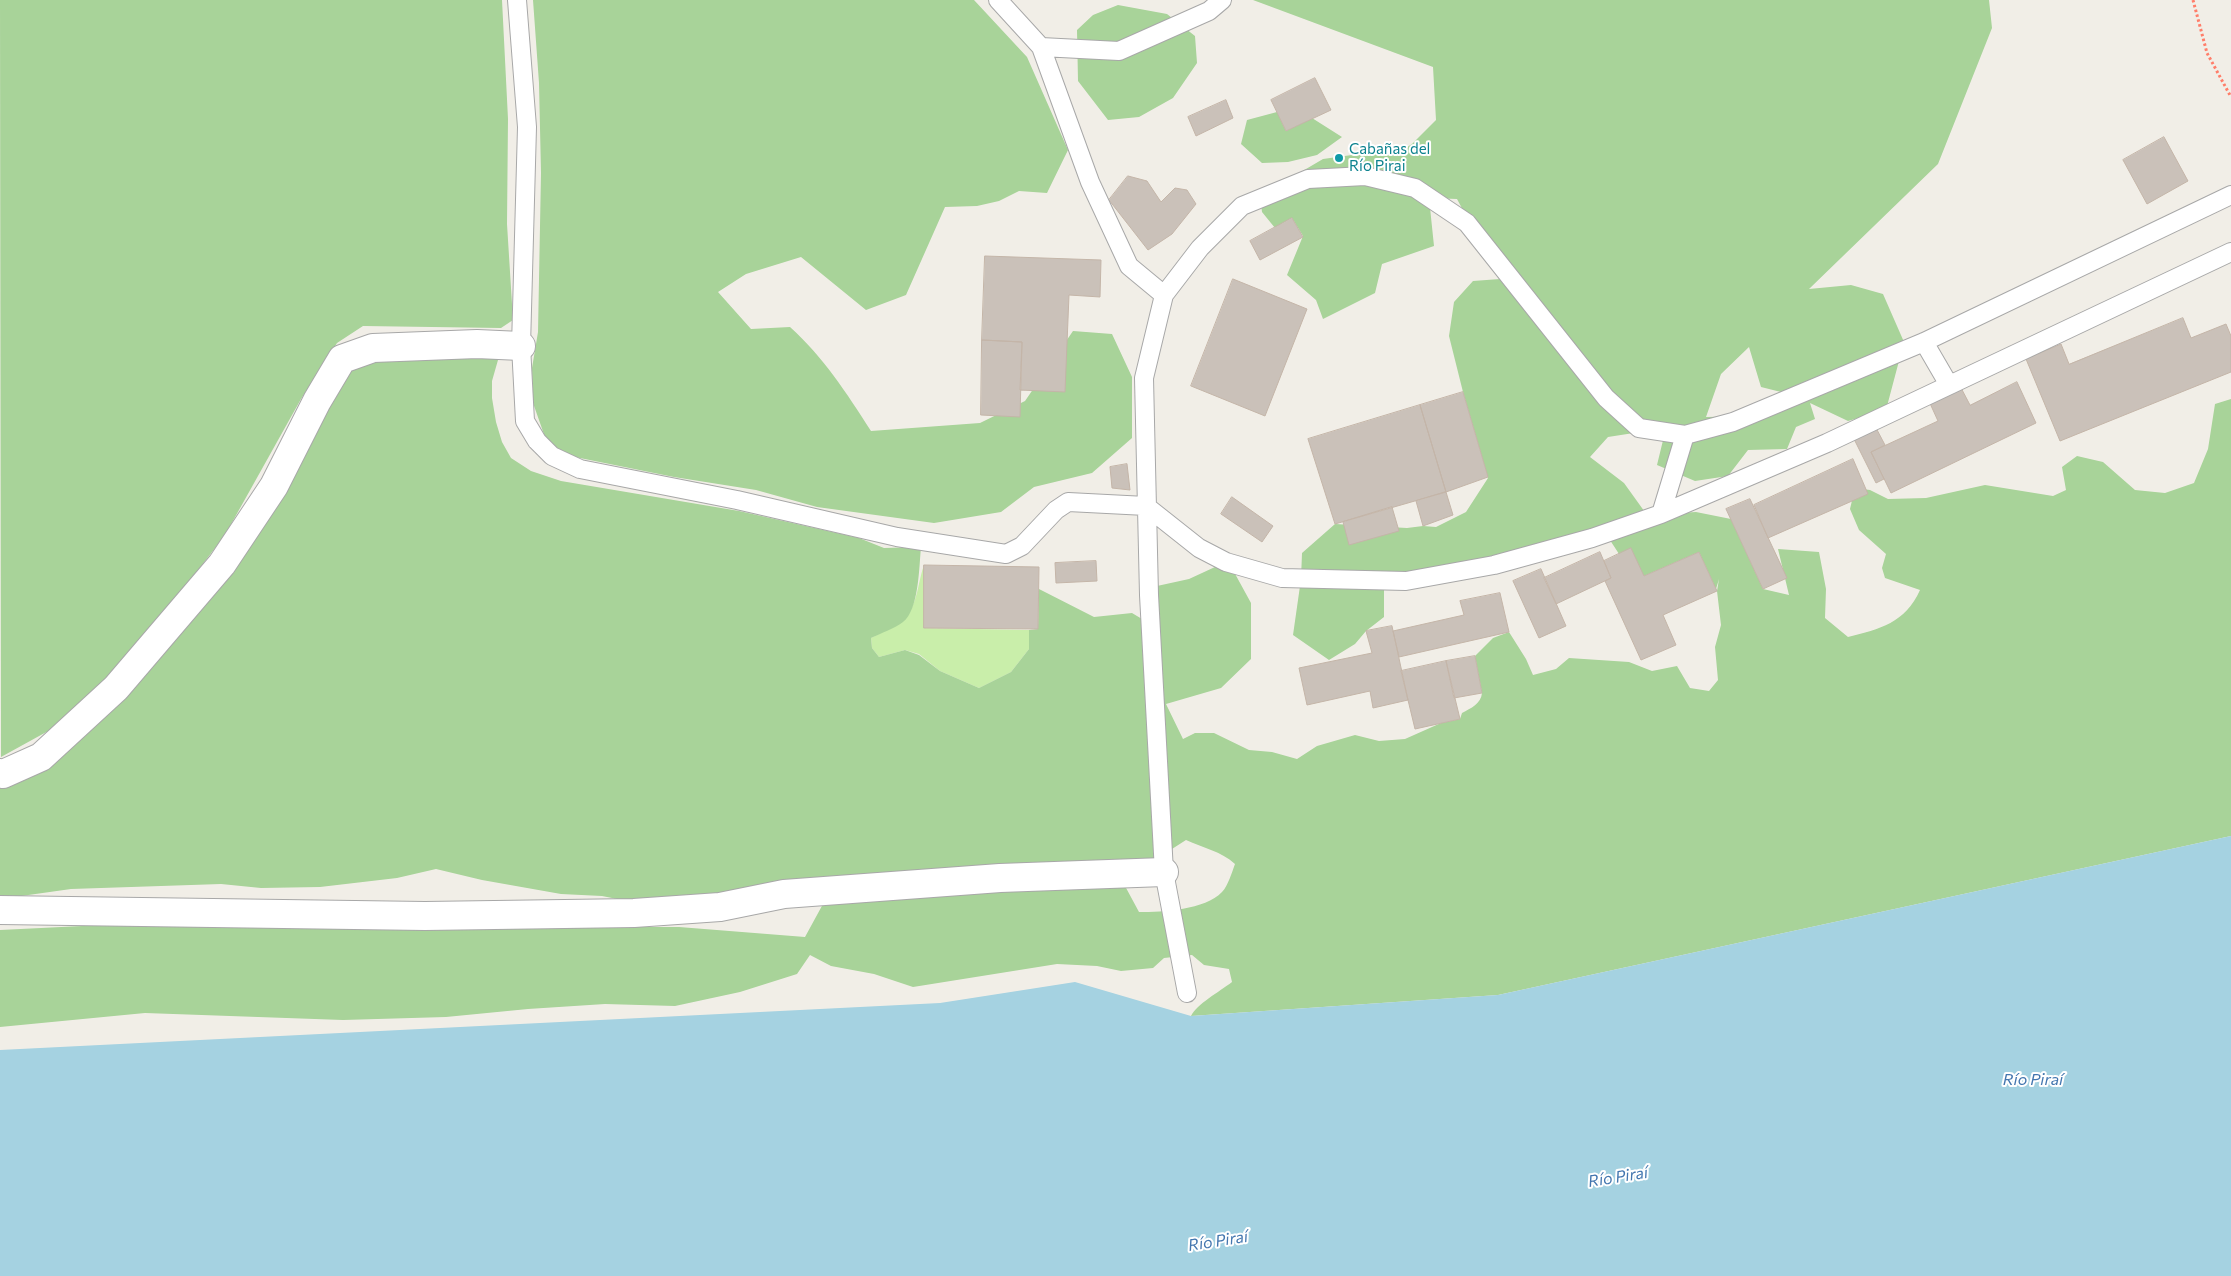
<!DOCTYPE html>
<html>
<head>
<meta charset="utf-8">
<style>
  body { margin:0 }
  canvas { display:block; background:#f1eee7 }
</style>
</head>
<body>
<canvas width="2231" height="1276"></canvas>
<script>
const ctx = document.querySelector('canvas').getContext('2d');
ctx.lineJoin = 'round';
function paint(path, color) { ctx.fillStyle = color; ctx.fill(path, 'evenodd'); }
function stroke(path, color, width, dash) { ctx.strokeStyle = color; ctx.lineWidth = width; ctx.lineCap = dash ? 'butt' : 'round'; ctx.setLineDash(dash || []); ctx.stroke(path); }
function drawText(font, color, halo, rows, align = 'center') {
  ctx.font = font + ' Commissioner,sans-serif'; ctx.lineWidth = 4; ctx.setLineDash([]); ctx.textBaseline = 'middle'; ctx.strokeStyle = halo; ctx.fillStyle = color; for (const [text, x, y, turn = 0] of rows) {
    ctx.save(); ctx.translate(x, y); ctx.rotate((+turn || 0) * Math.PI / 180); ctx.textAlign = isNaN(turn) ? turn : align; if (halo) ctx.strokeText(text, 0, 0); ctx.fillText(text, 0, 0); ctx.restore();
  }
}
const grass = new Path2D(`
  M924 565V628L1029 630V649L1011 672 979 688 940 671 919 654 905 650 879 657 872 648 871 638C881 633 908 617 912 607 918 595 919 579 924 565Z`);
const forest = new Path2D(`
  M0 0H502L508 119 507 224 513 320 501 328 363 326 337 343 301 399 225 535 182 591 104 684 50 730 1 757Z
  M533 0H974L1027 57 1068 150 1047 193 1019 191 999 201 977 206 945 207 906 295 866 310 801 257 746 274 718 292 751 329 790 327C824 358 846 392 871 431L980 423 1025 401 1073 331 1112 334 1132 377V438L1092 473 1034 487 1001 512 934 523 817 507 756 490 674 477 565 455 546 440 533 403 532 368 538 332 541 173 539 83Z
  M1253 0H1989L1992 28 1938 164 1809 289 1851 285 1883 294 1904 342 1886 410 1848 421 1810 403 1815 419 1796 427 1787 449 1748 450 1728 476 1695 481 1657 465 1666 428 1608 437 1590 457 1624 483 1647 515 1696 512 1731 519 1763 589 1789 595 1778 549 1819 552 1826 589 1825 618 1848 637C1880 629 1905 623 1920 590L1885 578 1882 568 1886 554 1859 530 1850 509 1855 488 1870 490 1888 499 1926 498 1985 485 2053 496 2066 490 2062 467 2077 456 2103 462 2135 490 2165 493 2194 483 2208 449 2215 404 2231 399V836L1498 995 1191 1016C1197 1004 1219 992 1232 982L1229 969 1204 965 1192 955 1164 958 1153 968 1121 971 1097 966 1057 964 913 987 874 974 831 966 810 955 797 974 740 992 675 1006 605 1004 528 1009 446 1017 343 1020 145 1013 0 1027V930L164 922 568 924 622 927H679L805 937 829 893 627 901 602 896 561 894 482 880 436 869 397 878 320 887 261 888 221 884 71 889 0 899V784L74 740 355 366 383 357 500 353 492 381V398L496 422 502 442 511 458 531 471 561 481 739 511 859 538 884 548 921 547C919 567 919 610 903 622 894 629 881 633 871 638L872 648 879 657 905 650 919 655 940 671 979 688 1011 672 1029 649V630L1038 629 1039 589 1094 617 1132 613 1157 628V586L1189 579 1228 561 1251 603V659L1221 688 1166 704 1183 739 1195 733H1214L1249 750 1272 752 1297 759 1317 746 1355 735 1379 741 1405 739 1441 723 1460 719 1462 713C1471 708 1481 704 1482 693L1475 656 1493 638 1509 632 1526 659 1533 675 1556 669 1569 658 1629 662 1652 671 1677 666 1690 688 1709 691 1718 680 1715 647 1721 625 1717 591 1719 579 1716 589 1699 552 1644 576 1619 554 1608 537 1484 576 1445 569 1384 585V617L1366 631 1355 644 1329 660 1293 635 1301 579 1302 553 1335 524 1407 528 1423 526 1436 527 1466 512 1488 478 1463 392 1449 336 1454 302 1473 281 1500 279 1457 199 1429 198 1434 246 1382 264 1375 293 1323 319 1316 300 1287 275 1303 236 1292 218 1275 228 1262 212 1260 196 1323 159 1359 154H1396L1412 144 1436 120 1433 67ZM1749 347 1761 387 1793 395 1758 416 1706 417 1721 374ZM1186 840C1203 848 1221 851 1235 864 1232 872 1228 886 1222 892 1205 910 1163 912 1139 912L1125 886 1147 865Z
  M1118 5 1167 14 1195 36 1197 63 1173 98 1139 117 1108 120 1078 81 1077 30 1093 15Z
  M1277 112 1286 131 1312 118 1342 137 1317 155 1288 162 1262 163 1241 144 1247 120Z`);
const water = new Path2D(`
  M2231 836V1276H0V1050L940 1003 1075 982 1191 1016 1498 995Z`);
const building = new Path2D(`
  M1315 78 1331 110 1286 131 1271 100Z
  M1226 100 1233 118 1196 136 1188 117Z
  M2164 137 2188 181 2147 204 2123 160Z
  M1128 176 1147 181 1161 202 1175 188 1187 190 1196 204 1172 234 1148 250 1109 200Z
  M1292 218 1303 237 1260 260 1250 241Z
  M985 256 1101 260 1100 297 1069 295 1065 392 1020 390 1022 342 982 340Z
  M1233 279 1307 309 1265 416 1191 386Z
  M2183 318 2191 338 2226 324 2231 336V372L2060 441 2026 359 2061 344 2069 364Z
  M982 340 1022 342 1020 417 981 415Z
  M2017 382 2036 423 1891 493 1871 452 1938 421 1928 399 1959 384 1970 405Z
  M1463 392 1488 477 1446 492 1420 405Z
  M1420 405 1446 492 1335 524 1308 439Z
  M1875 426 1885 445 1871 452 1884 479 1876 483 1853 437Z
  M1853 459 1868 494 1768 538 1754 505Z
  M1127 464 1130 490 1112 488 1110 467Z
  M1446 492 1453 515 1423 526 1416 501Z
  M1232 497 1273 526 1262 542 1221 514Z
  M1750 499 1787 578 1763 589 1726 509Z
  M1392 507 1399 531 1349 545 1343 522Z
  M1631 548 1644 576 1699 552 1717 591 1663 615 1676 645 1641 660 1605 581 1611 578 1604 561Z
  M1600 552 1611 578 1556 604 1544 578Z
  M1096 561 1097 581 1056 583 1055 563Z
  M924 565 1039 567 1038 629 924 628Z
  M1541 569 1566 626 1539 638 1513 581Z
  M1500 593 1509 632 1399 657 1393 631 1464 615 1460 601Z
  M1392 626 1408 700 1373 708 1370 691 1307 705 1299 668 1372 653 1366 631Z
  M1475 656 1482 693 1454 698 1446 661Z
  M1446 661 1460 719 1415 729 1401 671Z`);
const path = new Path2D(`
  M2193 0 2207 53 2231 97`);
const service = new Path2D(`
  M517 0 527 127 521 346 525 421 537 441 552 456 580 469 737 500 897 537 1006 554 1022 546 1056 510 1068 502 1146 506 1199 548 1226 562 1282 578 1406 581 1494 565 1592 538 1661 514 1827 443 2231 252
  M998 0 1041 47 1090 182 1129 266 1164 295
  M1041 47 1119 51 1209 11 1222 0
  M1924 342 1949 385
  M1661 514 1685 435
  M1187 993 1164 872 1149 595 1144 378 1164 295 1200 248 1242 206 1308 179 1365 176 1415 188 1467 223 1606 398 1639 428 1685 435 1733 422 1924 342 2231 195`);
const minor = new Path2D(`
  M0 773 3 774 41 757 116 688 222 564 274 486 317 401 342 359 373 348 477 344 521 346
  M0 910 425 916 634 913 720 907 784 894 1000 878 1164 872`);
const markers = [
  [1339,158,5,"#0f9aa8"]
];
const cultureNames = [
  ["Cabañas del",1349,149],
  ["Río Pirai",1349,166]
];
const waterNames = [
  ["Río Piraí",2033,1080],
  ["Río Piraí",1618,1177,-9],
  ["Río Piraí",1218,1241,-9]
];
paint(grass, '#c9eeaa');
paint(forest, '#a8d399');
paint(water, '#a5d2e1');
paint(building, '#cac1b9');
stroke(building, '#c4b5a8', 1);
stroke(service, '#a8a8a8', 20);
stroke(minor, '#a8a8a8', 30);
stroke(path, '#ff7e6a', 3, [2.5, 2.5]);
stroke(service, '#fff', 18);
stroke(minor, '#fff', 28);
for (const [x, y, r, color] of markers) { const dot = new Path2D(); dot.arc(x, y, r, 0, 2 * Math.PI); ctx.fillStyle = color; ctx.fill(dot); stroke(dot, '#fff', 2); }
drawText('15px', '#0d838f', '#fff', cultureNames, 'left');
drawText('italic 16px', '#4376af', '#fff', waterNames);
</script>
</body>
</html>
